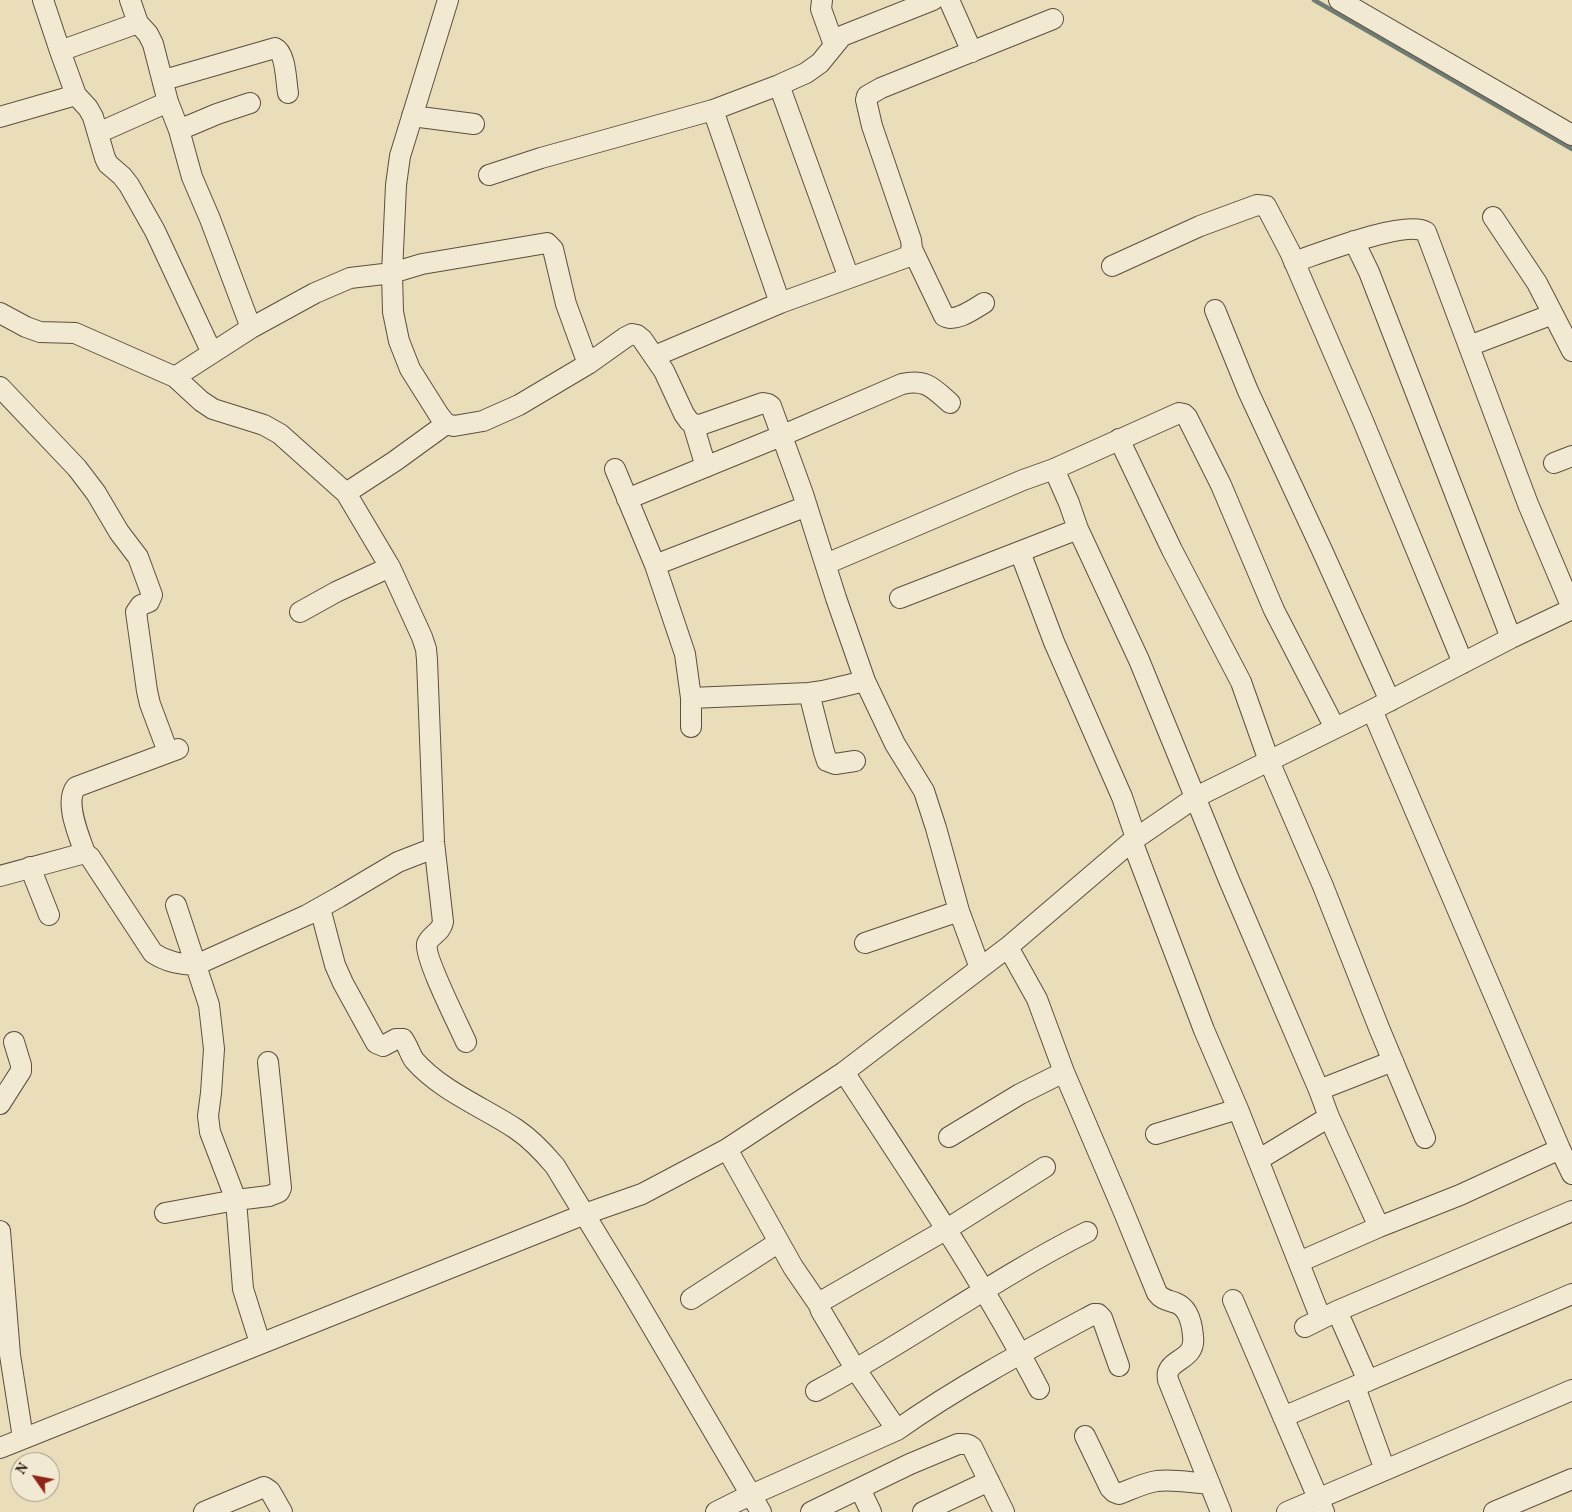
<!DOCTYPE html>
<html>
<head>
<meta charset="utf-8">
<style>
  body { margin:0 }
  #map { position:relative; width:1572px; height:1512px; overflow:hidden; background:#eaddba; font-family:Vollkorn,serif }
  canvas { display:block }
  .north { position:absolute; left:10px; top:1452px; width:50px; height:50px; box-sizing:border-box; background:#f1e9d2; border:1px solid #a39888; border-radius:50%; rotate:303deg; font-size:14px; font-weight:700; line-height:20px; text-align:center; color:#2e1e18 }
  .north::after { content:''; display:block; margin:auto; width:18px; height:22px; background:#8f2418; clip-path:polygon(50% 0,100% 100%,50% 72%,0 100%) }
</style>
</head>
<body>
<div id="map">
<canvas width="1572" height="1512"></canvas>
<div class="north">N</div>
</div>
<script>
const ctx = document.querySelector('canvas').getContext('2d');
ctx.lineJoin = 'round';
function stroke(path, color, width, dash) { ctx.strokeStyle = color; ctx.lineWidth = width; ctx.lineCap = dash ? 'butt' : 'round'; ctx.setLineDash(dash || []); ctx.stroke(path); }
const stream = new Path2D(`
  M1314 0 1572 149`);
const minor = new Path2D(`
  M43 0 60 51 76 95 88 108 93 117 105 158 108 164 122 176 129 185 155 231 212 353
  M130 0 138 23 148 34 153 44 168 102 179 130 192 177 210 219 251 328
  M448 0 400 156 396 185 392 273 393 312 399 341 410 369 439 415 446 424 454 426 483 421 519 405 588 364 626 337 632 334 637 335 642 339 664 371 684 414 689 421 693 424 700 425 763 403 768 404 771 406 803 494 836 598 865 681 895 744 924 791 936 828 959 911 980 968
  M822 0 821 9 834 45
  M949 0 972 52
  M1339 0 1572 135
  M60 51 138 23
  M164 80 275 48C286 53 286 82 288 93
  M779 85 849 278
  M713 110 780 303
  M412 116 474 124
  M0 117 76 95
  M179 130 217 114 250 103
  M98 133 168 102
  M489 175 541 158 713 110 779 85 806 73 820 63 842 36 933 0
  M1493 217 1537 283 1572 351
  M1354 241 1369 272 1511 638
  M912 249 944 316C955 323 974 309 984 303
  M1294 262C1318 254 1406 219 1426 232L1528 504 1572 608
  M1112 266 1200 226 1257 205 1266 206 1290 252 1363 421 1463 663
  M1215 310 1248 391 1321 548 1390 701
  M0 313 26 327 40 332 75 333 175 377 251 328 315 293 350 278 392 273 422 264 547 243 553 249 566 304 588 364
  M1469 346 1553 314
  M655 356 780 303 907 257 912 249 911 240 872 126 866 100 867 96 881 88 1053 19
  M175 377 201 401 213 409 264 425 280 434 346 493 390 567 422 637 426 649 427 660 434 842 443 922C441 933 430 935 427 944 424 957 459 1026 466 1042
  M0 387 77 468 96 493 119 532 138 557 152 595 149 602 141 605 136 612 147 691 150 704 168 752
  M693 424 706 467
  M1119 439 1172 550 1241 682 1269 761 1323 886 1379 1028 1425 1138
  M1554 463 1572 456
  M615 469 655 565 685 654 691 698V727
  M1054 469 1069 503 1078 529 1139 660 1229 880 1319 1090 1329 1117 1379 1227
  M346 493 395 461 446 424
  M627 499 781 436 902 384C926 378 934 389 950 403
  M1020 552 1054 642 1122 797 1136 838
  M826 564 1023 480 1054 469 1179 413 1184 414 1187 417 1221 485 1274 610 1335 728
  M655 565 807 506
  M900 598 1078 529
  M300 612 336 592 390 567
  M809 693 824 752 827 761 835 764 855 761
  M691 698 809 693 823 691 865 681
  M1372 710 1560 1149 1572 1174
  M1132 841 1204 1030 1238 1109 1321 1319
  M85 853C79 836 64 802 76 787L178 749
  M30 867 49 915
  M0 876 85 853 90 857 153 953C167 962 179 964 196 965L307 915 339 897 398 862 434 848
  M176 905 209 1005 214 1049 211 1093 208 1116 210 1132 236 1200 243 1289 260 1343
  M320 908 335 965 343 983 376 1043 383 1046 396 1039H403C408 1046 410 1054 414 1060 441 1091 483 1107 516 1129 531 1139 544 1153 555 1166L630 1289 761 1512
  M865 943 959 911
  M1008 947 1037 999 1064 1072 1123 1210 1157 1293C1162 1300 1168 1300 1176 1303 1189 1308 1192 1324 1193 1336 1196 1359 1173 1358 1168 1372 1167 1375 1168 1378 1168 1380L1221 1512
  M844 1072C912 1176 982 1279 1039 1389
  M1319 1090 1393 1061
  M0 1104 21 1071V1065L14 1042
  M1156 1134 1238 1109
  M949 1137 1020 1094 1064 1072
  M727 1149 793 1267 819 1305
  M1258 1160 1329 1117
  M165 1213 236 1200 269 1196 279 1192 281 1188 268 1062
  M0 1231 10 1355 23 1438
  M1299 1262 1379 1227 1460 1195 1560 1149
  M691 1299 779 1242
  M1233 1300 1324 1512
  M1337 1311 1368 1381
  M1305 1327 1337 1311 1572 1211
  M1355 1387 1385 1470
  M816 1391C909 1342 993 1279 1087 1232
  M1283 1417 1572 1294
  M897 1430 856 1370 821 1311 819 1305 822 1301 947 1229 1045 1167
  M1085 1436 1110 1488 1114 1492 1119 1494C1132 1489 1144 1483 1157 1481 1174 1479 1193 1483 1210 1484
  M0 1448 585 1214 642 1194 727 1149 844 1072 1008 947 1132 841 1196 797 1372 710 1511 638 1572 609
  M860 1489 871 1512
  M204 1512 264 1487 270 1491 282 1512
  M716 1512 740 1500 897 1430C959 1386 1027 1350 1094 1314H1098L1102 1318 1119 1366
  M811 1512 910 1464 958 1444C964 1444 967 1443 972 1447L1004 1512
  M923 1512 989 1481
  M1287 1512 1572 1390
  M1494 1512 1572 1479`);
stroke(stream, '#6e7c74', 4.5);
stroke(minor, '#5d4e40', 22);
stroke(minor, '#f1e9d2', 20);
</script>
</body>
</html>
